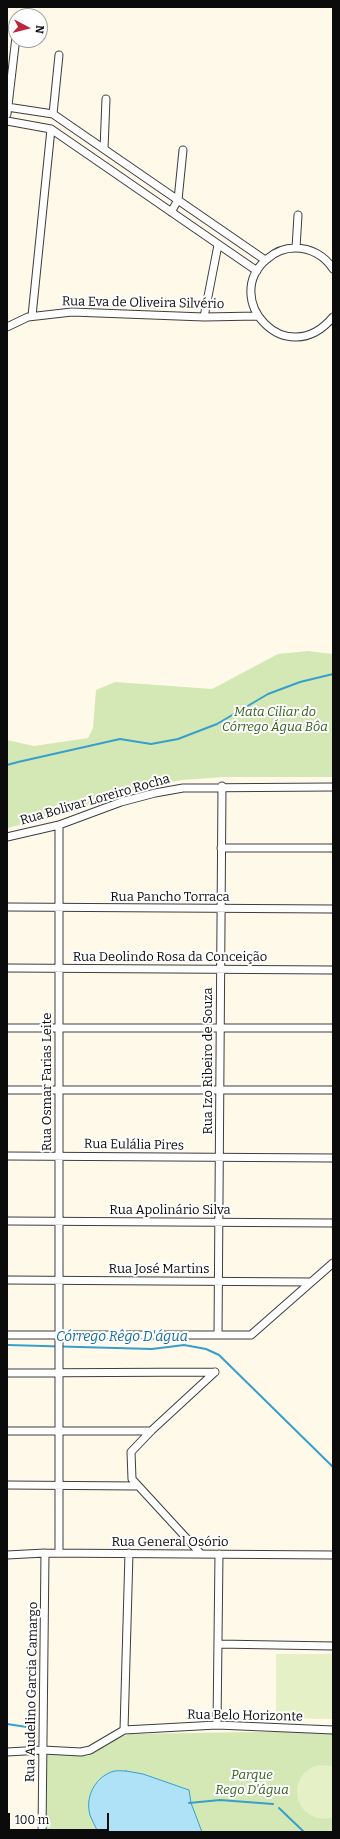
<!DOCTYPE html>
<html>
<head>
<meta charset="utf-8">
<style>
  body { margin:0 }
  #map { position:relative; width:340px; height:1839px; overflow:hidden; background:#fff9ea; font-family:Bitter,serif }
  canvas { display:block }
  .frame { position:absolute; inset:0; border:8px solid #0b0b0b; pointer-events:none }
  .north { position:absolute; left:8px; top:8px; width:40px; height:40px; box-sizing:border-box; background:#fff; border:1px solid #9d9d9d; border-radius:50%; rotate:97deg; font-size:11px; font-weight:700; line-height:16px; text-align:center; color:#0b0b0b }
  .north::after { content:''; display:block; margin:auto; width:14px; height:18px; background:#bb2439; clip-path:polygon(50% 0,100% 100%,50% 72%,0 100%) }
  .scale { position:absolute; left:8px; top:1813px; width:101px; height:18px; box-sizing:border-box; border:2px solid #0b0b0b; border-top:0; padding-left:5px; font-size:12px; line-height:14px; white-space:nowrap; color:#0b0b0b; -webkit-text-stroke:3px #fff; paint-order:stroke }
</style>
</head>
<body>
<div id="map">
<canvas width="340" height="1839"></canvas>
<div class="frame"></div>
<div class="north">N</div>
<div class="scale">100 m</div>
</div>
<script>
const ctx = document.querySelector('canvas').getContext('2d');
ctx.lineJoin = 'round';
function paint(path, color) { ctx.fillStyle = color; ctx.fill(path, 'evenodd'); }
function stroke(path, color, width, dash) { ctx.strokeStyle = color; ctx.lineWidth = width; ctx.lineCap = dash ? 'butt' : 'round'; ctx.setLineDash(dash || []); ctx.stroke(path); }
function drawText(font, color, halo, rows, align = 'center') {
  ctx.font = font + ' Bitter,serif'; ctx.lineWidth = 4; ctx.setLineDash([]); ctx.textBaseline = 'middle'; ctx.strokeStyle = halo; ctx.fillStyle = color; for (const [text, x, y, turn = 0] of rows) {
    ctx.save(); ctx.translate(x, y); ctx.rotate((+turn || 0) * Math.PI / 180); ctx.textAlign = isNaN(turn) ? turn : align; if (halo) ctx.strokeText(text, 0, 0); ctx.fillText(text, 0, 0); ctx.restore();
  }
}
const green = new Path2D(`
  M308 651 333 654V777H223L183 780 155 784 58 816 7 828V740L34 746 88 738 93 728 96 690 115 682 212 689 278 654Z
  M252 1732H333V1832H44V1752L88 1756 120 1737 130 1734Z`);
const pitch = new Path2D(`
  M276 1654H333V1719L276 1718Z
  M319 1765 333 1766V1817C297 1828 281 1775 319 1765Z`);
const water = new Path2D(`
  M126 1771 143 1774 189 1790 191 1803 202 1832H98C95 1826 92 1820 90 1815 85 1798 94 1779 111 1772 115 1770 122 1771 126 1771Z`);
const stream = new Path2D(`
  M7 765 18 762 120 739 151 744 178 739 217 724 268 694 300 682 333 674
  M7 1345 152 1349 184 1345 206 1349 219 1355 333 1467
  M7 1724 27 1727
  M189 1803 220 1800 273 1804
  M279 1808 304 1832`);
const minor = new Path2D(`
  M7 107 53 114 265 260
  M7 114 16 37
  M53 114 59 55
  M7 121 51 129 257 271
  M104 149 106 99
  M171 212 178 200 183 150
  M296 248 298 215
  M333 269C325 256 311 248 295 248 284 248 275 252 267 259 220 298 286 373 333 317
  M32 316 51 129
  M204 317 218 245
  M7 327 28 317 72 312 204 317 258 316
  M7 837 59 825 121 802 155 793 183 788 333 787
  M221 848H333
  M7 907 333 909
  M7 968 333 970
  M7 1028H333
  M7 1090H333
  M7 1156 333 1158
  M7 1221 333 1223
  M7 1280 311 1282
  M7 1335H251L333 1263
  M218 1335 222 786
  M7 1373 215 1372
  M7 1431H151
  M7 1485 138 1486
  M59 1553V825
  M201 1554 132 1479 131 1452 151 1431 215 1372
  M7 1555 45 1553 333 1555
  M218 1644 333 1646
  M217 1725 219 1554
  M124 1730 129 1553
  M7 1752 43 1750 81 1752 90 1750 124 1730 217 1725 333 1730
  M42 1832 45 1553`);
const streetNames = [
  ["Rua Eva de Oliveira Silvério",143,303,1],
  ["Rua Bolivar Loreiro Rocha",95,800,-16],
  ["Rua Pancho Torraca",170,897],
  ["Rua Deolindo Rosa da Conceição",170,957],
  ["Rua Izo Ribeiro de Souza",208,1061,-90],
  ["Rua Osmar Farias Leite",47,1082,-90],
  ["Rua Eulália Pires",134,1145,1],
  ["Rua Apolinário Silva",170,1210],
  ["Rua José Martins",159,1269],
  ["Rua General Osório",170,1542],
  ["Rua Audelino Garcia Camargo",32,1692,-89],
  ["Rua Belo Horizonte",245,1716,1]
];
const parkNames = [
  ["Mata Ciliar do",275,712],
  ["Córrego Água Bôa",275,727],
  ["Parque",252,1775],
  ["Rego D'água",252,1790]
];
const waterNames = [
  ["Córrego Rêgo D'água",122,1337]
];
paint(green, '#d4e8b5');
paint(pitch, '#e5f0c6');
paint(water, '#afe2f6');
stroke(water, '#369fcd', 1);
stroke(stream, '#369fcd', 2);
stroke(minor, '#3e3e3e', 9);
stroke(minor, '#fff', 7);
drawText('13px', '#0b0b0b', '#fff', streetNames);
drawText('italic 13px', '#32621d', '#fff', parkNames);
drawText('italic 14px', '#166e9c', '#fff', waterNames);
</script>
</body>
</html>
